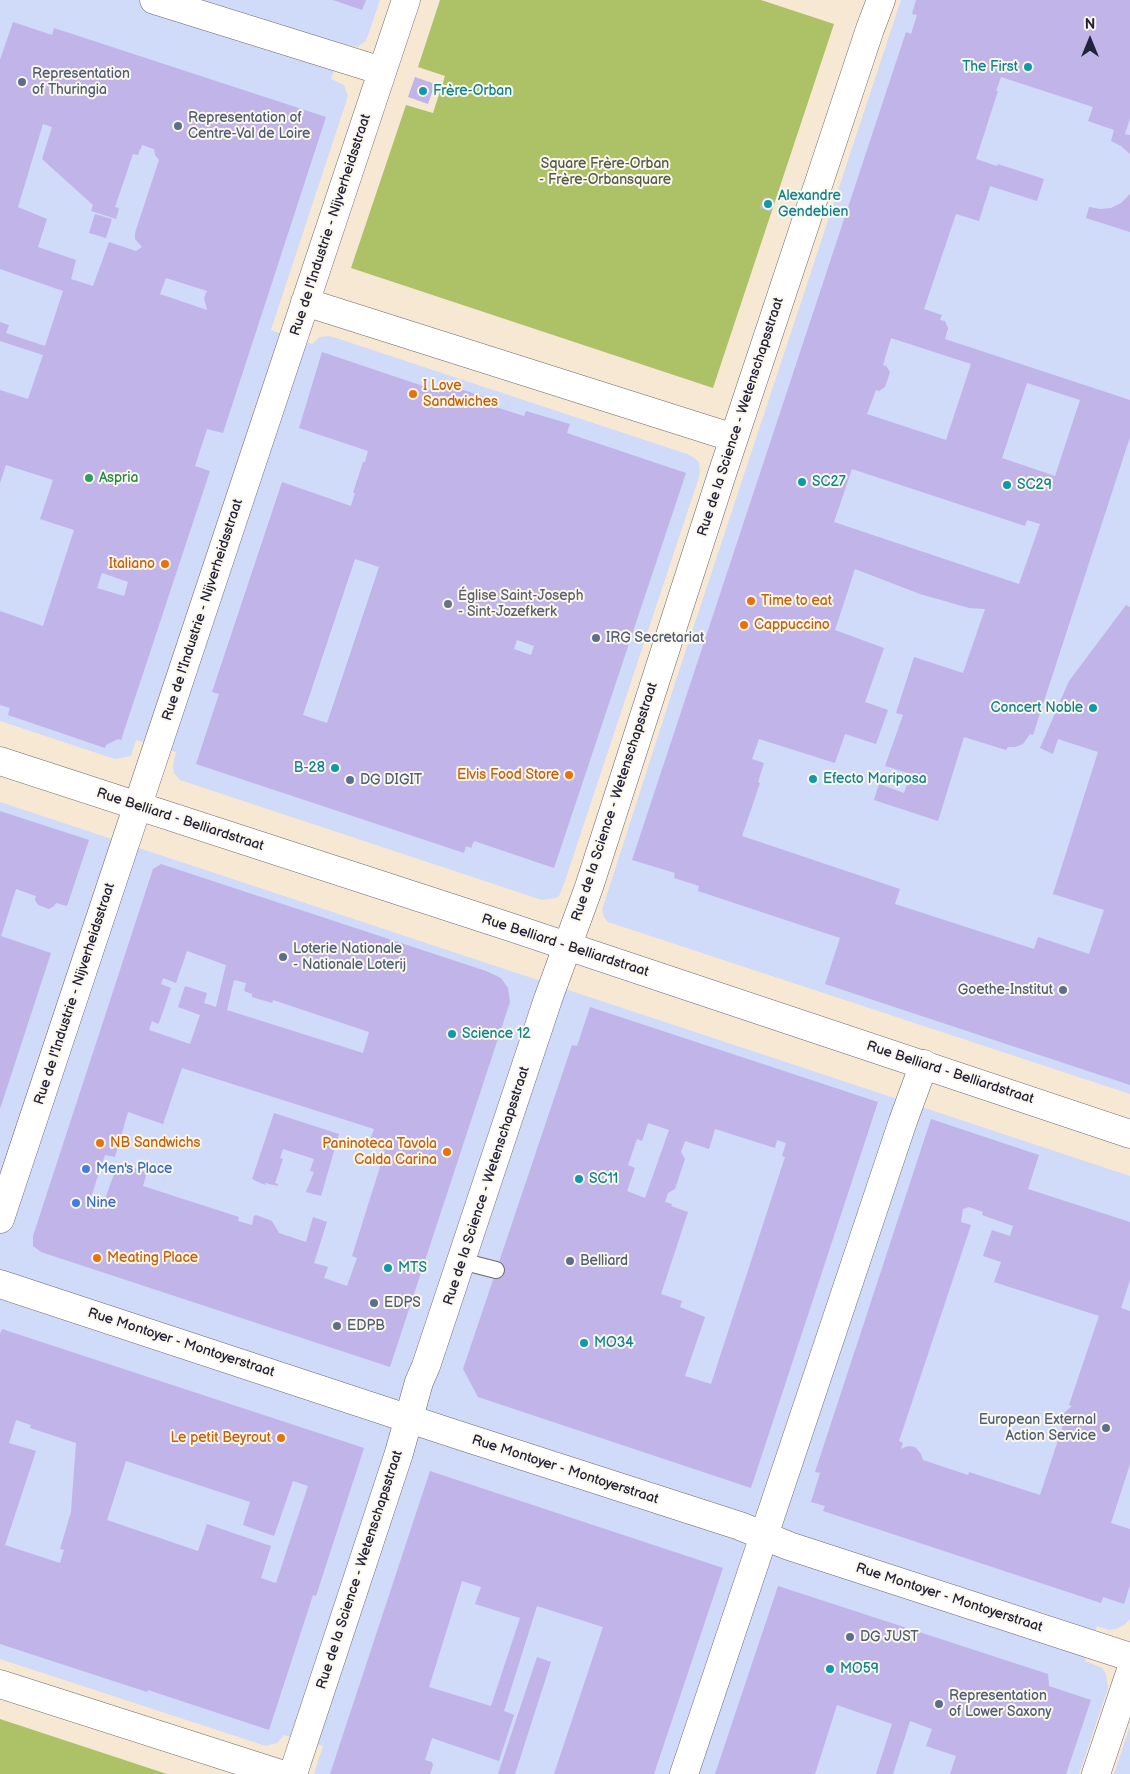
<!DOCTYPE html>
<html>
<head>
<meta charset="utf-8">
<style>
  body { margin:0 }
  #map { position:relative; width:1130px; height:1774px; overflow:hidden; background:#f6e8d2; font-family:"Balsamiq Sans",sans-serif }
  canvas { display:block }
  .north { position:absolute; left:1065px; top:15px; width:50px; height:50px; -webkit-text-stroke:4px #fbf7ec; paint-order:stroke; rotate:0deg; font-size:14px; font-weight:700; line-height:20px; text-align:center; color:#22223b }
  .north::after { content:''; display:block; margin:auto; width:18px; height:22px; background:#22223b; clip-path:polygon(50% 0,100% 100%,50% 72%,0 100%) }
</style>
</head>
<body>
<div id="map">
<canvas width="1130" height="1774"></canvas>
<div class="north">N</div>
</div>
<script>
const ctx = document.querySelector('canvas').getContext('2d');
ctx.lineJoin = 'round';
function paint(path, color) { ctx.fillStyle = color; ctx.fill(path, 'evenodd'); }
function stroke(path, color, width, dash) { ctx.strokeStyle = color; ctx.lineWidth = width; ctx.lineCap = dash ? 'butt' : 'round'; ctx.setLineDash(dash || []); ctx.stroke(path); }
function drawText(font, color, halo, rows, align = 'center') {
  ctx.font = font + ' "Balsamiq Sans",sans-serif'; ctx.lineWidth = 4; ctx.setLineDash([]); ctx.textBaseline = 'middle'; ctx.strokeStyle = halo; ctx.fillStyle = color; for (const [text, x, y, turn = 0] of rows) {
    ctx.save(); ctx.translate(x, y); ctx.rotate((+turn || 0) * Math.PI / 180); ctx.textAlign = isNaN(turn) ? turn : align; if (halo) ctx.strokeText(text, 0, 0); ctx.fillText(text, 0, 0); ctx.restore();
  }
}
const built = new Path2D(`
  M0 0H380L366 41 357 47 343 44 331 79 344 85 348 96 271 330 312 344 320 337 330 336 687 454 693 457 699 462 700 472 698 480 565 881 559 896 556 898 542 900 180 780 174 773 173 765 176 752 136 740 131 756 115 759 0 721Z
  M901 0H1130V1094L608 922 604 917 602 910 677 677Z
  M0 802 1130 1176V1619L1124 1625 1116 1629 1109 1630 1097 1626 1085 1661 1102 1668 1106 1674 1108 1688 1079 1774H314L323 1746 284 1735 277 1743 266 1746 0 1659Z
  M1130 1726V1774H1114Z`);
const green = new Path2D(`
  M440 0H761L834 24 713 388 351 268 406 105 433 113 445 76 418 67Z
  M0 1719 167 1774H0Z`);
const building = new Path2D(`
  M333 0H366L362 10Z
  M916 0H1130V118L1125 134 1130 135V154L1121 146 1111 141 1114 130 1088 121 1093 107 1001 77 996 91H998L976 159 997 166 998 164 1044 179 1037 201 990 186 979 221 956 214 924 309 942 315 940 320 945 321 948 328 945 339 1130 400V437L1033 735 1030 734 1023 744 1015 747H1008L1006 750 964 737 938 821 874 800 879 784 904 793 911 774 885 766 903 715 896 713 914 657 963 673 985 609 969 608 920 594 855 569 835 630 884 648 865 702 888 710 876 744 845 734 835 763 759 739 752 759 764 763 758 782 760 783 742 836 900 889 895 904 1034 949 1038 937 1089 954 1104 910 1053 894 1098 752 1058 739 1053 754 1040 748 1069 681 1126 605 1130 607V1085L825 984 840 938 698 891 699 886 674 878 675 873 632 860 906 32 911 34 917 15 912 14ZM891 338 971 364 946 440 867 414 876 390 879 391 885 387 890 372 886 366 883 365ZM1027 383 1080 400 1055 476 1002 458ZM852 469 1025 526 1027 520 1040 524 1019 584 834 522Z
  M13 22 52 35 54 28 326 117 223 433 207 429 195 466 210 471 121 740 118 739 106 745 105 748 8 715 10 708 0 705V611L43 626 74 530 40 519 53 480 6 465 0 483V390L28 399 43 355 0 341V322L9 325 6 333 45 346 63 291 0 269V60ZM43 124 52 127 42 159 93 205 91 211 116 219 119 208 115 207 133 154 138 155 142 145 154 149 155 155 159 160 135 233V239L142 247 136 251 109 242 93 286 71 279 76 260 38 247 47 219 18 207ZM166 278 207 291 204 298 207 310 160 294ZM102 573 128 582 124 596 97 588Z
  M415 77 435 84 428 104 408 97Z
  M1130 194V232L1086 218 1089 207 1100 209 1111 208 1121 203Z
  M764 197 775 200 771 212 760 208Z
  M95 214 112 219 106 238 89 233Z
  M322 352 426 387V388L439 393 440 391 442 392 445 384 488 398 486 404 524 416 526 411 570 424 567 433 686 473 554 868 474 841 471 848 466 846 464 853 196 764 219 694 212 692 282 482 351 506 355 493H353L363 462H365L368 451 299 428ZM355 559 379 567 327 723 303 715ZM517 640 534 646 531 655 514 649Z
  M0 811 89 840 67 906 56 903 54 906 49 909 38 905 35 900 36 896 16 889 1 936 51 953 0 1109Z
  M161 864 486 971 501 978 508 988 510 1002 390 1367 41 1252 33 1246V1236L153 869ZM187 951 226 965 216 1007 204 1003 207 993 185 986 178 1007 200 1015 190 1044 149 1030 152 1021 158 1024 160 1020 171 988 161 984 163 978 176 983ZM234 980 246 983 244 991 252 994V997L272 1003 273 1000 369 1032 363 1053 227 1010ZM182 1068 374 1129 368 1146 385 1151 352 1256 357 1258 347 1286 324 1278 328 1267 314 1263 327 1222 313 1217 306 1242 279 1233 272 1221 256 1215 254 1216 252 1225 238 1221 239 1217 143 1186 147 1172 118 1163 104 1202 91 1197 105 1155 115 1157 128 1112 163 1124Z
  M590 1007 878 1102 751 1488 478 1397 463 1369 572 1045 577 1046ZM648 1123 669 1130 645 1198 627 1191 635 1168 628 1165 637 1139 642 1141ZM715 1129 775 1148 777 1140 786 1143 782 1156 785 1157 711 1384 685 1376 705 1317 680 1307 682 1301 661 1294 688 1212 671 1206 672 1204 665 1202 668 1193 675 1189 685 1159 681 1152 685 1141 709 1149Z
  M274 1113 339 1134 321 1196 306 1192 314 1172 310 1171 314 1159 283 1149 280 1158 283 1159 275 1183 278 1184V1186L265 1183V1185L252 1179Z
  M931 1119 1039 1155 1028 1189 1130 1222V1280L1121 1308 1130 1311V1464L1111 1523 1130 1529V1585L1124 1604 1103 1597 1101 1603 823 1511 825 1506 811 1502 820 1473 815 1472ZM969 1207 983 1212 982 1215 1013 1226 1010 1236 992 1230 983 1256 1001 1262 994 1282 1099 1316 1069 1405 1072 1406 1064 1413 1065 1425H1063L1040 1495 969 1472 968 1475 923 1460 921 1454 915 1447 908 1446 901 1449 903 1443 899 1441 971 1225 961 1222 963 1209Z
  M2 1329 364 1448 316 1596 313 1595 269 1730 148 1690 147 1692 0 1644V1334ZM16 1420 31 1425 30 1428 76 1443 71 1512 60 1549 64 1550 60 1563 5 1545 36 1451 9 1443ZM126 1461 250 1502 243 1525 274 1536 293 1481 308 1486 276 1583 261 1578 271 1546 207 1524 198 1551 107 1520Z
  M430 1471 723 1568 654 1774H554L603 1627 537 1606 504 1711 514 1715 499 1761 432 1738 425 1760 432 1762 433 1765 430 1774H330ZM462 1581 481 1587 475 1604 520 1618 491 1706 429 1687Z
  M778 1586 1048 1674 1049 1686 1091 1700 1066 1774H950L956 1756 926 1746 932 1729 910 1721 893 1774H876L892 1724 837 1705 815 1774H715Z
  M537 1657 551 1662 515 1774H498Z`);
const lane = new Path2D(`
  M461 1261 496 1270`);
const street = new Path2D(`
  M154 0 382 71
  M305 302 734 438
  M0 1219 406 0
  M0 1284 455 1434 740 1526 789 1546 1130 1657
  M0 1684 281 1774
  M293 1774 399 1453 419 1382 426 1366 548 999 589 887 722 474 870 29 881 0
  M684 1774 903 1121 924 1064`);
const secondary = new Path2D(`
  M1096 1774 1130 1673`);
const primary = new Path2D(`
  M0 761 510 927 1130 1134`);
const markers = [
  [1028,67,5,"#0f9aa8"],
  [22,82,5,"#5c6f8a"],
  [423,91,5,"#0f9aa8"],
  [178,126,5,"#5c6f8a"],
  [768,204,5,"#0f9aa8"],
  [413,394,5,"#e8710a"],
  [89,478,5,"#2e9e5b"],
  [802,482,5,"#0f9aa8"],
  [1007,485,5,"#0f9aa8"],
  [165,564,5,"#e8710a"],
  [751,601,5,"#e8710a"],
  [448,604,5,"#6b7280"],
  [744,625,5,"#e8710a"],
  [596,638,5,"#5c6f8a"],
  [1093,708,5,"#0f9aa8"],
  [335,768,5,"#0f9aa8"],
  [569,775,5,"#e8710a"],
  [813,779,5,"#0f9aa8"],
  [350,780,5,"#5c6f8a"],
  [283,957,5,"#5c6f8a"],
  [1063,990,5,"#5c6f8a"],
  [452,1034,5,"#0f9aa8"],
  [100,1143,5,"#e8710a"],
  [447,1152,5,"#e8710a"],
  [86,1169,5,"#3f7fe0"],
  [579,1179,5,"#0f9aa8"],
  [76,1203,5,"#3f7fe0"],
  [97,1258,5,"#e8710a"],
  [570,1261,5,"#5c6f8a"],
  [388,1268,5,"#0f9aa8"],
  [374,1303,5,"#5c6f8a"],
  [337,1326,5,"#5c6f8a"],
  [584,1343,5,"#0f9aa8"],
  [1106,1428,5,"#5c6f8a"],
  [281,1438,5,"#e8710a"],
  [850,1637,5,"#5c6f8a"],
  [830,1669,5,"#0f9aa8"],
  [939,1704,5,"#5c6f8a"]
];
const cultureNames = [
  ["The First",1018,67,"right"],
  ["Frère-Orban",433,91],
  ["Alexandre",778,196],
  ["Gendebien",778,212],
  ["SC27",812,482],
  ["SC29",1017,485],
  ["Concert Noble",1083,708,"right"],
  ["B-28",325,768,"right"],
  ["Efecto Mariposa",823,779],
  ["Science 12",462,1034],
  ["SC11",589,1179],
  ["MTS",398,1268],
  ["MO34",594,1343],
  ["MO59",840,1669]
];
const serviceNames = [
  ["Representation",32,74],
  ["of Thuringia",32,90],
  ["Representation of",188,118],
  ["Centre-Val de Loire",188,134],
  ["IRG Secretariat",606,638],
  ["DG DIGIT",360,780],
  ["Loterie Nationale",293,949],
  ["- Nationale Loterij",293,965],
  ["Goethe-Institut",1053,990,"right"],
  ["Belliard",580,1261],
  ["EDPS",384,1303],
  ["EDPB",347,1326],
  ["European External",1096,1420,"right"],
  ["Action Service",1096,1436,"right"],
  ["DG JUST",860,1637],
  ["Representation",949,1696],
  ["of Lower Saxony",949,1712]
];
const parkNames = [
  ["Square Frère-Orban",605,164],
  ["- Frère-Orbansquare",605,180]
];
const streetNames = [
  ["Rue de l'Industrie - Nijverheidsstraat",331,225,-72],
  ["Rue de la Science - Wetenschapsstraat",741,417,-72],
  ["Rue de l'Industrie - Nijverheidsstraat",203,610,-72],
  ["Rue de la Science - Wetenschapsstraat",615,802,-72],
  ["Rue Belliard - Belliardstraat",180,820,18],
  ["Rue Belliard - Belliardstraat",565,946,18],
  ["Rue de l'Industrie - Nijverheidsstraat",75,994,-72],
  ["Rue Belliard - Belliardstraat",950,1073,18],
  ["Rue de la Science - Wetenschapsstraat",487,1186,-72],
  ["Rue Montoyer - Montoyerstraat",181,1343,18],
  ["Rue Montoyer - Montoyerstraat",565,1470,18],
  ["Rue de la Science - Wetenschapsstraat",360,1570,-72],
  ["Rue Montoyer - Montoyerstraat",949,1598,18]
];
const foodNames = [
  ["I Love",423,386],
  ["Sandwiches",423,402],
  ["Italiano",155,564,"right"],
  ["Time to eat",761,601],
  ["Cappuccino",754,625],
  ["Elvis Food Store",559,775,"right"],
  ["NB Sandwichs",110,1143],
  ["Paninoteca Tavola",437,1144,"right"],
  ["Calda Carina",437,1160,"right"],
  ["Meating Place",107,1258],
  ["Le petit Beyrout",271,1438,"right"]
];
const leisureNames = [
  ["Aspria",99,478]
];
const worshipNames = [
  ["Église Saint-Joseph",458,596],
  ["- Sint-Jozefkerk",458,612]
];
const shopNames = [
  ["Men's Place",96,1169],
  ["Nine",86,1203]
];
paint(built, '#d0daf9');
paint(green, '#adc267');
paint(building, '#c1b4e8');
stroke(lane, '#6c6770', 18);
stroke(street, '#6c6770', 29);
stroke(secondary, '#6c6770', 29);
stroke(primary, '#6c6770', 29);
stroke(lane, '#fff', 16);
stroke(street, '#fff', 28);
stroke(secondary, '#fff', 28);
stroke(primary, '#fff', 28);
for (const [x, y, r, color] of markers) { const dot = new Path2D(); dot.arc(x, y, r, 0, 2 * Math.PI); ctx.fillStyle = color; ctx.fill(dot); stroke(dot, '#fbf7ec', 2); }
drawText('14px', '#0d838f', '#fbf7ec', cultureNames, 'left');
drawText('14px', '#4e5e75', '#fbf7ec', serviceNames, 'left');
drawText('14px', '#535a4a', '#fbf7ec', parkNames);
drawText('14px', '#22223b', '#fbf7ec', streetNames);
drawText('14px', '#c56008', '#fbf7ec', foodNames, 'left');
drawText('14px', '#27864d', '#fbf7ec', leisureNames, 'left');
drawText('14px', '#5b616d', '#fbf7ec', worshipNames, 'left');
drawText('14px', '#366cbe', '#fbf7ec', shopNames, 'left');
</script>
</body>
</html>
